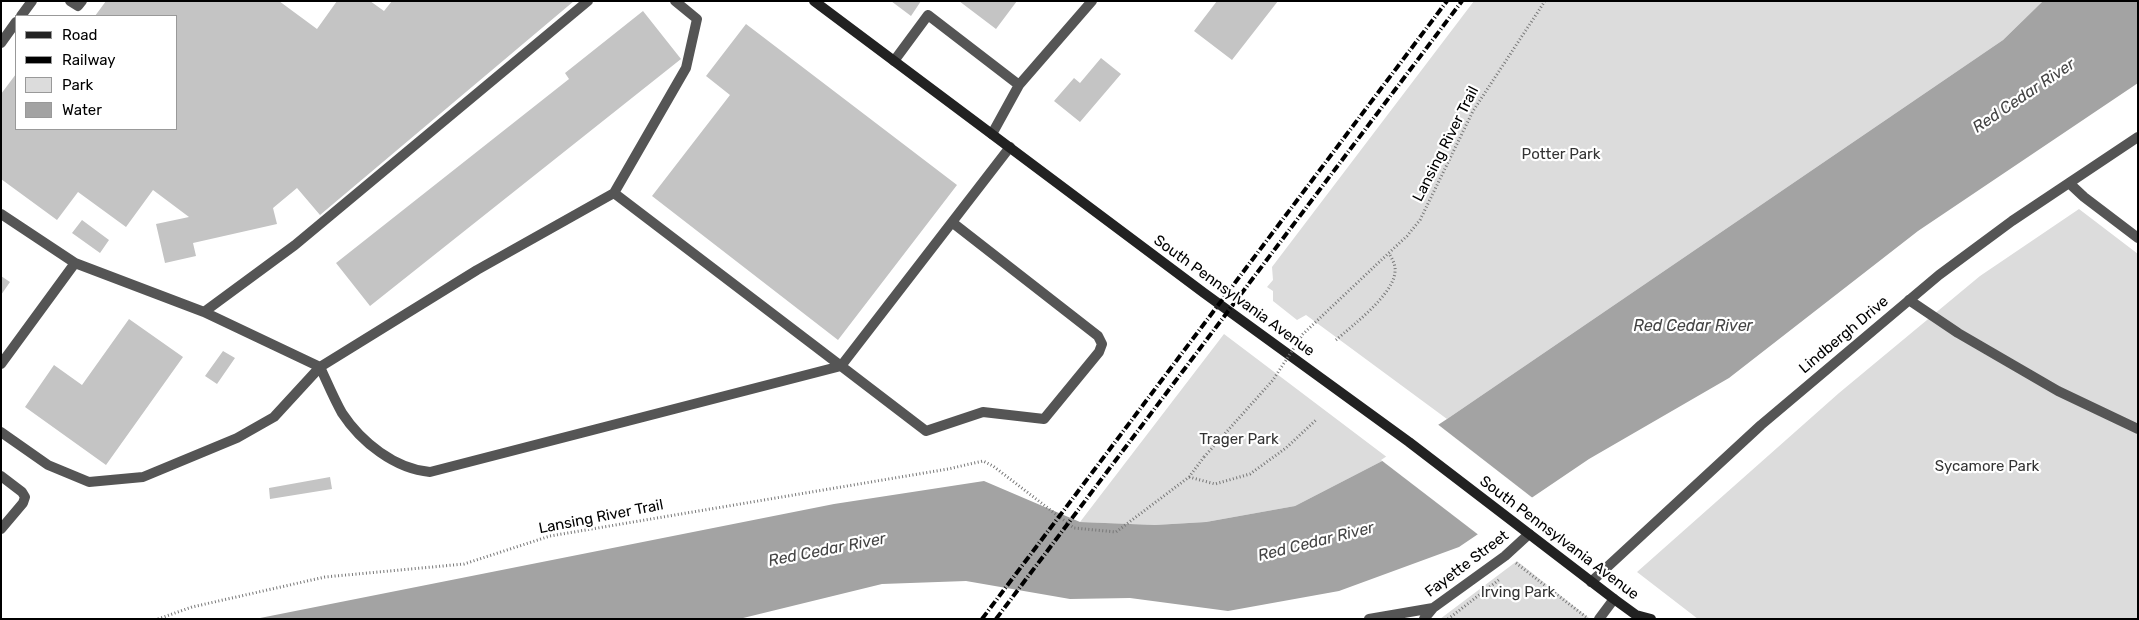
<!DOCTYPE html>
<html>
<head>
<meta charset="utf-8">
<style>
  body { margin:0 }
  #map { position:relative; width:2139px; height:620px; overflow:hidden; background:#fff; font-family:Rubik,sans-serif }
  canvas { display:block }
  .frame { position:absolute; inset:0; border:2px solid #000; pointer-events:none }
  .legend { position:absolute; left:15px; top:15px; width:162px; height:115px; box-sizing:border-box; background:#fff; border:1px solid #999; margin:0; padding:6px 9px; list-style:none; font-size:15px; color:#000 }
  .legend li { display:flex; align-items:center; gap:10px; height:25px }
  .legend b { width:25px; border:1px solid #999 }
</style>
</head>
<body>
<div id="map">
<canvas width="2139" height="620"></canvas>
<div class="frame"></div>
<ul class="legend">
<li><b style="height:6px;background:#222"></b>Road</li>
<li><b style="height:6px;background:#000"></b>Railway</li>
<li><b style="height:14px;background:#dcdcdc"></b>Park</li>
<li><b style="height:14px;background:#a3a3a3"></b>Water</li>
</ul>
</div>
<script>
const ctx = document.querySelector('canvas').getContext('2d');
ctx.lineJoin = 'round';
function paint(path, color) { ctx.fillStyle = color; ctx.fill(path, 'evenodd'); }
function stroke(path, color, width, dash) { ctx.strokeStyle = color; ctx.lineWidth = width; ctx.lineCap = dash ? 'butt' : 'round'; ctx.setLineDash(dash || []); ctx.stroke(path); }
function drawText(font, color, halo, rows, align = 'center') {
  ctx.font = font + ' Rubik,sans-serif'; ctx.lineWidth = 4.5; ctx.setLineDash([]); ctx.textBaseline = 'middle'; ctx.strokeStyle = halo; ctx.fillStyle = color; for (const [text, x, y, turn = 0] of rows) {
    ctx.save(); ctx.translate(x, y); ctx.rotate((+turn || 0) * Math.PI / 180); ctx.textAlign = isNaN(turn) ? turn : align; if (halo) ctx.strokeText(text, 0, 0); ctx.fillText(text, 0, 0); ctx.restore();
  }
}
const green = new Path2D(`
  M1474 1H2043L2003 40 1447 419 1306 315 1297 320 1273 301V291L1267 287 1273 280 1272 267Z
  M2079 209 2138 254V619H1698L1637 572 1839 393 1980 276Z
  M1224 334 1388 458 1295 506 1206 522 1155 525 1080 522Z
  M1517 561 1589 618 1588 619H1440Z`);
const water = new Path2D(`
  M2043 1H2138V83L1918 231 1729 378 1589 459 1459 547 1339 591 1228 611 1130 598 1070 599 966 581 882 584 739 619H255L834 504 984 481 1080 522 1155 525 1206 522 1295 506 1388 458 1447 419 2003 40Z`);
const pier = new Path2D(`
  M1436 423 1534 499 1480 536 1381 460Z`);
const building = new Path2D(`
  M106 1H279L317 29 337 1H370L384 11 392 1H574L320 215 297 188 273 208 277 224 193 243 196 256 165 263 156 224 189 217 153 190 126 227 78 192 57 220 1 179V94L16 74V129H176V16H95Z
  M891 1H921L911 16Z
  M959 1H1017L996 29Z
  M1217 1H1278L1232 60 1194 31Z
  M643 11 681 59 370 306 336 263 569 79 565 73Z
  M746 24 957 185 838 340 652 196 730 95 706 76Z
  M1101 58 1121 74 1080 122 1054 101 1074 78 1080 83Z
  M82 220 109 240 100 253 72 233Z
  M1 276 10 282 1 295Z
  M129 319 183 357 106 465 25 407 54 365 82 385Z
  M223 351 235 358 217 384 205 376Z
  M330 477 332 489 270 499 269 488Z`);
const path = new Path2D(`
  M1376 265 1407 236 1420 220 1473 111 1545 1
  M1336 340C1353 325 1393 295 1395 272 1396 265 1392 259 1389 253
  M1189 477 1215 484 1250 474 1286 448 1317 419
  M1516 563 1586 617
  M158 619 192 607 325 577 464 564 550 536 948 469 983 461 993 466 1074 528 1116 532 1189 477 1204 457
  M1448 619 1500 579`);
const service = new Path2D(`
  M70 1 78 6 82 1
  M675 1 697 19 686 68 614 193 841 366 1010 147
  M894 61 928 15 1019 85
  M992 134 1019 85 1092 1
  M1 214 75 263 204 312 320 367 477 270 614 193
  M1909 300 1958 333 2058 391 2138 429
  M204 312 295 245 588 1
  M1 364 75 263
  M1 432 48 465 89 482 143 477 237 438 274 417 320 367C327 382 334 399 342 413 361 442 395 469 430 472L841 366 926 431 983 412 1044 419 1099 352 1102 344 1098 336 953 223
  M1 476 22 492 25 497 23 503 1 529
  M1599 619 1614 599`);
const minor = new Path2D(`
  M21 16 32 1
  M1 43 16 22
  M2069 183 2084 197 2138 238
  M1591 582 1761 425 1939 275 2012 221 2138 137
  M1369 619 1433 608
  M1424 619 1433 608 1505 556 1529 534`);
const secondary = new Path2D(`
  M814 1 1204 293 1409 442 1614 599 1636 615 1651 619`);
const rail = new Path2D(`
  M982 619 1447 1
  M996 619 1462 1`);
const pathBridge = new Path2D(`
  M1204 457 1273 380 1303 334 1376 265`);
const streetNames = [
  ["Lansing River Trail",1446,144,-63],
  ["South Pennsylvania Avenue",1234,296,36],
  ["Lindbergh Drive",1844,335,-40],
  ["Lansing River Trail",601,517,-11],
  ["South Pennsylvania Avenue",1559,538,37],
  ["Fayette Street",1467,564,-37]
];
const parkNames = [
  ["Potter Park",1561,155],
  ["Trager Park",1239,440],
  ["Sycamore Park",1987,467],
  ["Irving Park",1518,593]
];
const waterNames = [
  ["Red Cedar River",2024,96,-34],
  ["Red Cedar River",1693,326],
  ["Red Cedar River",1316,542,-14],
  ["Red Cedar River",827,550,-11]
];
paint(green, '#dcdcdc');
paint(water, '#a3a3a3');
paint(pier, '#fff');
paint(building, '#c4c4c4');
stroke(path, '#777', 3, [1, 2.5]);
stroke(service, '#555', 10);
stroke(minor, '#555', 10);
stroke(secondary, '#222', 10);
stroke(rail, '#000', 4, [8, 2.5, 1, 2.5]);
stroke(pathBridge, '#777', 3, [1, 2.5]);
drawText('15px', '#000', '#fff', streetNames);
drawText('15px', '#333', '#fff', parkNames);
drawText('italic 16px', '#444', '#fff', waterNames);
</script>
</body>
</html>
